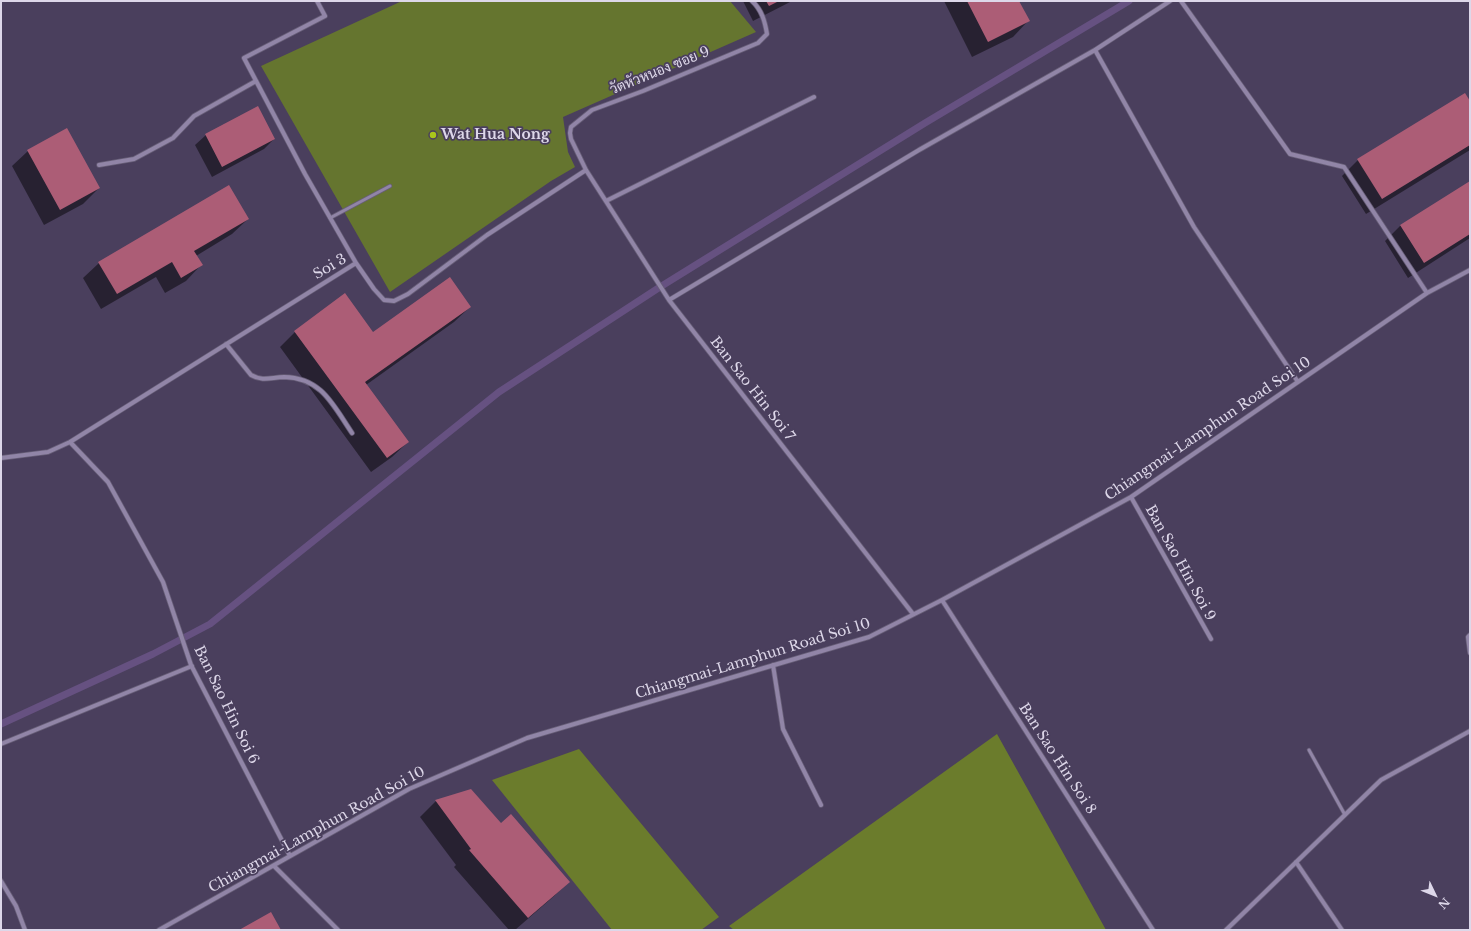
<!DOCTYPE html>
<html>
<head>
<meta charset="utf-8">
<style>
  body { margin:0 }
  #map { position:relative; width:1471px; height:931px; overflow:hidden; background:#4a3f5d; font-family:"Libre Baskerville",serif }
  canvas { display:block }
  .frame { position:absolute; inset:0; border:2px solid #ddd7e9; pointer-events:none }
  .north { position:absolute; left:1415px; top:875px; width:40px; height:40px; -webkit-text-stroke:3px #4a3f5d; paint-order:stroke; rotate:133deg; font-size:11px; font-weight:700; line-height:16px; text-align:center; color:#ddd7e9 }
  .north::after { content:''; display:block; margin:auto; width:14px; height:18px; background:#ddd7e9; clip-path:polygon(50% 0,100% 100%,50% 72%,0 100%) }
</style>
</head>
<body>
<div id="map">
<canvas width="1471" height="931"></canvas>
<div class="frame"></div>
<div class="north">N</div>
</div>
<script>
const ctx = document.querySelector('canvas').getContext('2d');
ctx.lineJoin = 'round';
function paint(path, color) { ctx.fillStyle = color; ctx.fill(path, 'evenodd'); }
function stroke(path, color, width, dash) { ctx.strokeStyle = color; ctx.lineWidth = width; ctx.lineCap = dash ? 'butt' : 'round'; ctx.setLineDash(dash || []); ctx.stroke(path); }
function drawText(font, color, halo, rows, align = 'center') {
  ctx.font = font + ' "Libre Baskerville",Sarabun,serif'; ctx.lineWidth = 3.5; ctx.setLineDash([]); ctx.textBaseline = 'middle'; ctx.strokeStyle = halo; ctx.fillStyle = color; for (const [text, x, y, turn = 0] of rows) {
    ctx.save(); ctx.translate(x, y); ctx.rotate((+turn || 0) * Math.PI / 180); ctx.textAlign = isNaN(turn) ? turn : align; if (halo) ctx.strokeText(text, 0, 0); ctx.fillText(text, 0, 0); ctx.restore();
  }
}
const green = new Path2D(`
  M402 1H730L756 32 563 117 568 152 575 167 551 181 390 292 261 66Z`);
const forest = new Path2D(`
  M997 734 1106 930H734L729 926Z
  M579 749 719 917 701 930H612L492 780Z`);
const shadow = new Path2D(`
  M743 1H792L753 21Z
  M944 1H1018L1028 21 1013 37 972 57Z
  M1470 103V150L1366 214 1342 176 1358 160Z
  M206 135 274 139 264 149 212 177 195 145Z
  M28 151 99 188 83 204 44 225 12 166Z
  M1470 182V238L1408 278 1385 241 1400 226Z
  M248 219 232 234 196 256 201 265 186 281 165 293 156 277 101 309 83 278 99 263Z
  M470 307 454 322 366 385 408 442 392 457 371 472 280 347 295 332 373 333Z
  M471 790 501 824 569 882 553 897 515 930H509L454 867 456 865 420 817 436 801Z`);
const stream = new Path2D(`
  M1 724 153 654 210 624 499 392 660 287 925 123 1129 1`);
const building = new Path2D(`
  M766 1H779L769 6Z
  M967 1H1019L1030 21 988 42Z
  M1465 93 1470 101V145L1382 199 1357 159Z
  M258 106 275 139 222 167 205 134Z
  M67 128 100 188 60 210 27 150Z
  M1470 181V234L1424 263 1400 225Z
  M229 185 249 219 194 251 203 265 181 278 172 262 117 294 98 262Z
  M450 277 471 307 365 382 409 442 387 458 294 331 345 293 373 332Z
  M471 789 501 823 511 814 570 882 528 918 469 850 471 849 435 800Z
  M271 912 281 930H239Z`);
const lane = new Path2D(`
  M330 218 390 186
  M1309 750 1345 815`);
const street = new Path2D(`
  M317 1 325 16 244 58 305 174 356 263
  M752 1C762 10 765 22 767 34L758 43 643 91 592 110 571 127 570 133 571 139 586 170 669 300 913 614
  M1181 1 1290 154 1344 167 1427 293
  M1095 50 1194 227 1298 382
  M99 165 134 159 173 138 194 116 256 81
  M606 201 814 97
  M669 300 919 150 1095 50 1170 1
  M226 344 251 375C263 382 272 377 284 377 322 378 333 405 352 433
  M70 442 108 482 163 582 191 665 290 856
  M1 458 48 452 70 442 356 263 374 289 384 300 394 301 408 294 487 235 586 170
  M1131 497 1211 639
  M942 600 1153 930
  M1470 635 1468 637 1470 653
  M773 665 783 729 821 805
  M1 744 192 666
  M1296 862 1342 930
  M274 866 338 930
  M1 881 16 906 25 930
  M159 930 409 789 527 738 869 637 942 600 1131 497 1427 293 1470 270
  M1226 930 1381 780 1470 731`);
const markers = [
  [433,135,4,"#a9c71b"]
];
const streetNames = [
  ["วัตหัวหนอง ซอย 9",660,71,-22],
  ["Soi 3",330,267,-31],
  ["Ban Sao Hin Soi 7",752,389,52],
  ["Chiangmai-Lamphun Road Soi 10",1208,429,-34],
  ["Ban Sao Hin Soi 9",1180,563,61],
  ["Chiangmai-Lamphun Road Soi 10",753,659,-17],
  ["Ban Sao Hin Soi 6",226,705,64],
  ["Ban Sao Hin Soi 8",1057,759,57],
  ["Chiangmai-Lamphun Road Soi 10",317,830,-29]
];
const poiNames = [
  ["Wat Hua Nong",441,135]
];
paint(green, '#65752f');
paint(forest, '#6b7c2c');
paint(shadow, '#0007');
stroke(stream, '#665181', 7);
paint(building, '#ac5d76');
stroke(lane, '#675e77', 4.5);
stroke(street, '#675e77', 5.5);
stroke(lane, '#9185a7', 3);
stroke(street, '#9185a7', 4);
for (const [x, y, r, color] of markers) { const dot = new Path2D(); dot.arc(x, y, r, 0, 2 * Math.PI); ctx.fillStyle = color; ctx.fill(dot); stroke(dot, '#4a3f5d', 1.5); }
drawText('14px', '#ddd7e9', '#4a3f5d', streetNames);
drawText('bold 14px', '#ddd7e9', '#4a3f5d', poiNames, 'left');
</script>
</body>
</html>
